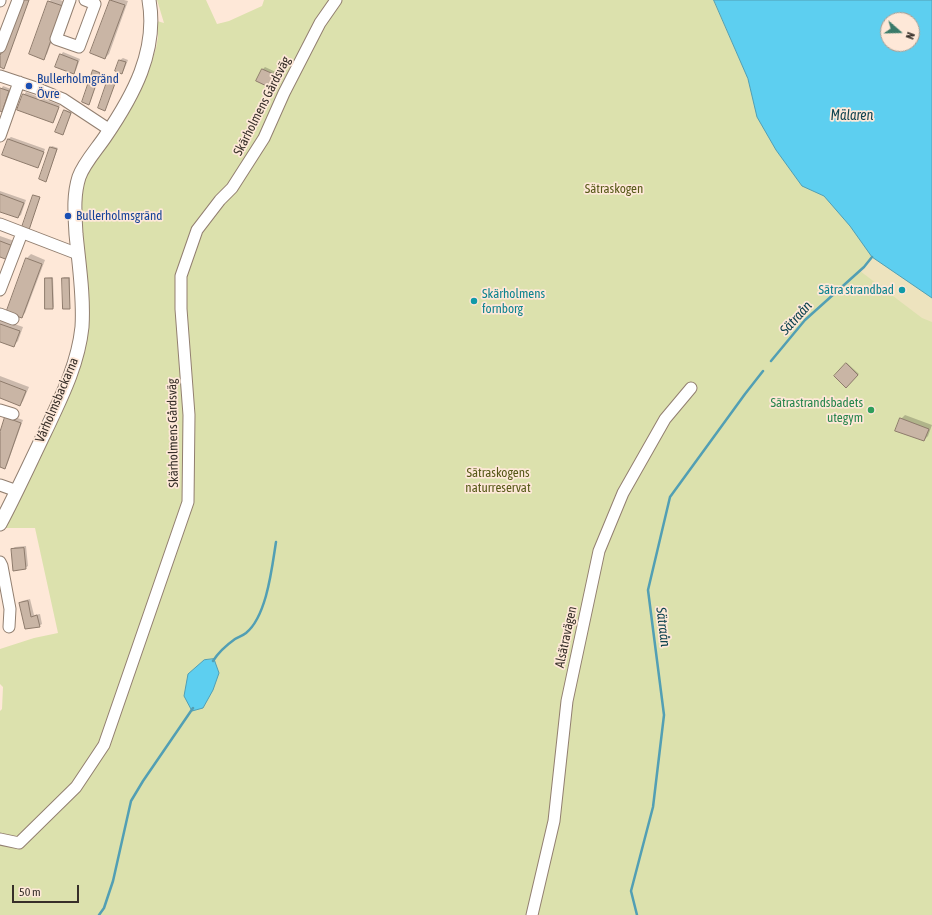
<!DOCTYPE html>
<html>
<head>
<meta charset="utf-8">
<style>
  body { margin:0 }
  #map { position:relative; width:932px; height:915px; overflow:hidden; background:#fee8d8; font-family:"Asap Condensed",sans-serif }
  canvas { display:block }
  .north { position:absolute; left:880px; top:12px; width:40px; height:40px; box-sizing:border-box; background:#fee8d8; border:1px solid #ae9e92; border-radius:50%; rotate:110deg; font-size:11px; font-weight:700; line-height:16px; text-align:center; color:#372f29 }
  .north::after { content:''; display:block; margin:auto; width:14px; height:18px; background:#3a7a69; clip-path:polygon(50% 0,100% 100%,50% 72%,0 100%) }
  .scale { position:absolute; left:12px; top:885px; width:67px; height:18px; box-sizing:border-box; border:2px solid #372f29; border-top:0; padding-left:5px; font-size:12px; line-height:14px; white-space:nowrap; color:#372f29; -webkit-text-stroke:3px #fee8d8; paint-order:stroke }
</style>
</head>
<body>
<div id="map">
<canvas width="932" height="915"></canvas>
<div class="north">N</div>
<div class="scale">50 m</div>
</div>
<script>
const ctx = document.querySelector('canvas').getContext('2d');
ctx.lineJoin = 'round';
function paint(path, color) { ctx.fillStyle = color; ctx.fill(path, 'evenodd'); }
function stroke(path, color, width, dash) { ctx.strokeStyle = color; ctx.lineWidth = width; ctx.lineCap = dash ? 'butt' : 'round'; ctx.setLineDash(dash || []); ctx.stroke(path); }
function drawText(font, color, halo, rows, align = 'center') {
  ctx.font = font + ' "Asap Condensed",sans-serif'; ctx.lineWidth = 3.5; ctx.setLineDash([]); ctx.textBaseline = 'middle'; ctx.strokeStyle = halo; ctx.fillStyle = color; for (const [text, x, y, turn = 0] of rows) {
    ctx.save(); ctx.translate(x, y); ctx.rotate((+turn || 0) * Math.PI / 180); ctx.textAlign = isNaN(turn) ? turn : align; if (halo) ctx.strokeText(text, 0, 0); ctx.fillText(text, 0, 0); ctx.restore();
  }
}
const green = new Path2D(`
  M157 0H206L217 24 229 21 262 6 264 0H932V915H0V711L2 709 3 687 0 684V649L34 638 58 633 35 528H5L83 348 80 221 83 183 89 169 118 129 137 98 151 64 156 48 158 37 157 21 164 23ZM888 20H912V44H888Z`);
const sand = new Path2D(`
  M872 257 932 298V322L922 318 860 271Z`);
const water = new Path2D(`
  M714 0H932V298L872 257 850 226 824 196 802 186 776 150 757 117 748 79ZM888 20H912V44H888Z
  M214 659 219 673 213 690 203 708 192 711 184 696 188 674 204 660Z`);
const shadow = new Path2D(`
  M51 0H60L66 2 47 54 43 58 49 2Z
  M111 0H124L128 1 109 54 105 58Z
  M63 52 80 59 76 70 73 73 61 55Z
  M123 58 128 60 124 70 122 73 116 71 120 60Z
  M265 67 280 74 272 87 263 69Z
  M95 70 100 72 89 104 94 71Z
  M3 86 11 89 4 108 1 111 0 110V91Z
  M26 92 60 105 55 119 53 122 24 95Z
  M65 110H66L72 112 63 133Z
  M11 137 45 149 40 164 38 166 8 139Z
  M52 146 58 148 46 180 51 147Z
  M0 191 26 200 21 215 18 217 0 211Z
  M0 236 17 242 0 256Z
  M31 254 45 260 25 313 21 317 27 258Z
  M53 277 54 307 53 308 46 278Z
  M64 277H70V308L63 278Z
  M0 319 23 327 18 341 14 345 0 341Z
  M847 363 859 374 846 387 835 376Z
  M0 376 29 387 23 401 20 405 0 397Z
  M9 415 23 420 7 465 5 467 0 466V435Z
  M905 415 932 425 928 436 924 440 901 419Z
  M26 546 28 566 25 568 12 549 15 547Z
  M30 599 34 615 40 614 42 624 39 626 34 627 20 603 22 601Z`);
const stream = new Path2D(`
  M771 361 805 320 864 267 872 257
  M213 661C218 653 228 644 235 639 238 637 242 636 246 633 267 616 272 567 276 542
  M99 915 104 908 113 881 131 801 143 781 193 708
  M637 915 631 891 653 807 664 715 648 590 670 497 745 394 763 371`);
const building = new Path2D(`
  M20 0H29L4 69 0 67V56Z
  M110 0 125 5 105 59 90 53Z
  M48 1 63 6 44 60 29 54Z
  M60 54 78 61 74 74 55 67Z
  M119 60 126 62 122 74 115 71Z
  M262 69 278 76 273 89 256 81Z
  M93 70 100 73 89 105 82 102Z
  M109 76 117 78 105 111 98 108Z
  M0 88 9 91 2 112 0 111Z
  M23 94 59 107 53 123 17 110Z
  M64 110 71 113 63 135 55 132Z
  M8 139 44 152 38 168 2 155Z
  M50 147 57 149 46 182 39 179Z
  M0 194 24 203 18 218 0 212Z
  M33 195 40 197 29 230 22 227Z
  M0 241 13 246 8 260 0 257Z
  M26 258 42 264 22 318 6 313Z
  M45 278H52L53 309H45Z
  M62 278H69L70 309H63Z
  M0 324 20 331 14 347 0 342Z
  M846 363 858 375 846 388 834 376Z
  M0 381 26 391 20 406 0 398Z
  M5 417 21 423 5 469 0 467V432Z
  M900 418 929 429 924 441 895 431Z
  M24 548 26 569 13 571 11 549Z
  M28 601 31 617 37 615 40 627 25 629 19 603Z`);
const minor = new Path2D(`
  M70 0 56 39 79 47 95 4 85 0
  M0 1V0
  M0 47 18 0
  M0 76 36 88 63 99 110 130
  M0 136 19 82
  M0 224 78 254
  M0 290 22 233
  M0 314 13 319
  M0 410 13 414
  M0 485 17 491
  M0 562 2 566 10 609 9 627
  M0 839 19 843 76 787 104 745 188 502 189 415 181 309V276L197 230 220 200 232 188 264 138 284 93 320 23 336 0
  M532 915 554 821 567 701 599 551 623 493 665 419 691 388`);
const tertiary = new Path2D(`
  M0 524C16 494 30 463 45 432 61 398 78 365 82 327 84 296 79 265 76 234 75 215 73 196 79 177 84 163 97 149 105 137 133 96 158 51 149 0`);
const markers = [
  [29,86,4,"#1a4fb4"],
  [68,216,4,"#1a4fb4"],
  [902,290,4,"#0f9aa8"],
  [474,301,4,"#0f9aa8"],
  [871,410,4,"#2e9e5b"]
];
const transitNames = [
  ["Bullerholmgränd",37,79],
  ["Övre",37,94],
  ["Bullerholmsgränd",76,216]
];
const streetNames = [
  ["Skärholmens Gårdsväg",262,106,-63],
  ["Vårholmsbackarna",57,400,-67],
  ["Skärholmens Gårdsväg",173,433,-91],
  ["Alsätravägen",566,637,-78]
];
const parkNames = [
  ["Sätraskogen",614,189],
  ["Sätraskogens",498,473],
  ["naturreservat",498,488]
];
const cultureNames = [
  ["Sätra strandbad",894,290],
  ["Skärholmens",482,294,"left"],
  ["fornborg",482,309,"left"]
];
const leisureNames = [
  ["Sätrastrandsbadets",863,403],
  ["utegym",863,418]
];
const waterNames = [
  ["Mälaren",852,116],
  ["Sätraån",796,318,-48],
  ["Sätraån",663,627,83]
];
paint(green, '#dce1ad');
paint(sand, '#ede3be');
paint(water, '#5dcff0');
stroke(water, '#529fb4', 1);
paint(shadow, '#0003');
stroke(stream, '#529fb4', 2.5);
paint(building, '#c9b5a5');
stroke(building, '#8e7b6c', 1);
stroke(minor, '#927f70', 13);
stroke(tertiary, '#927f70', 15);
stroke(minor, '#fff', 11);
stroke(tertiary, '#fff', 13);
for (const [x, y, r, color] of markers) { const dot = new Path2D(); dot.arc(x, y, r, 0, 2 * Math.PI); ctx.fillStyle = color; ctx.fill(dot); stroke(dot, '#fee8d8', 1.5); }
drawText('13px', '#164399', '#fee8d8', transitNames, 'left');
drawText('13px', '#372f29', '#fee8d8', streetNames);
drawText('13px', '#575918', '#fee8d8', parkNames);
drawText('13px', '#0d838f', '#fee8d8', cultureNames, 'right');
drawText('13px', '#27864d', '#fee8d8', leisureNames, 'right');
drawText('italic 14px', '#0f4350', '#fee8d8', waterNames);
</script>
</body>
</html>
